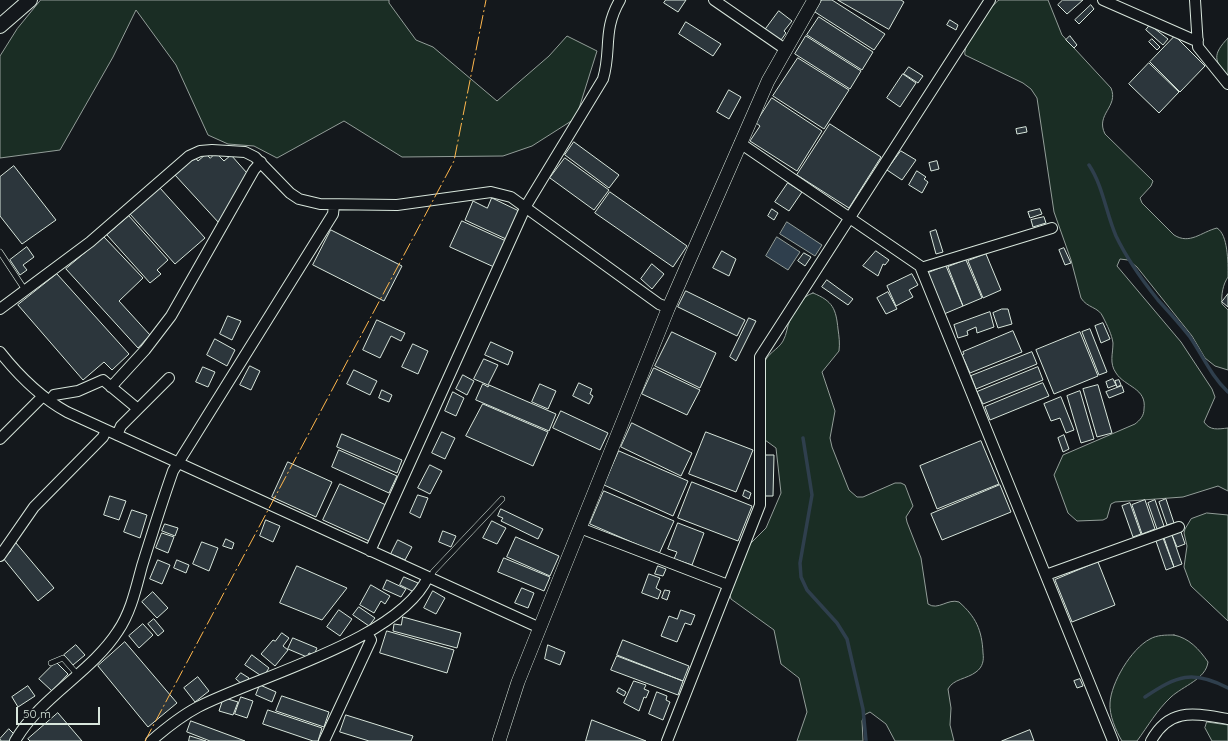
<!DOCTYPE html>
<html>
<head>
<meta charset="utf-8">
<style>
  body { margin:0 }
  #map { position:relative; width:1228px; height:741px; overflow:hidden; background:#14181c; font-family:Quicksand,sans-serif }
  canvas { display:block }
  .scale { position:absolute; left:16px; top:707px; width:84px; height:18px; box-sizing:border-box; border:2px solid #d8e6dc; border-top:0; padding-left:5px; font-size:12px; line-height:14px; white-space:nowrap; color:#d8e6dc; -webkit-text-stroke:3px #14181c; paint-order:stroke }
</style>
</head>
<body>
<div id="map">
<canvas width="1228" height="741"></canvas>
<div class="scale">50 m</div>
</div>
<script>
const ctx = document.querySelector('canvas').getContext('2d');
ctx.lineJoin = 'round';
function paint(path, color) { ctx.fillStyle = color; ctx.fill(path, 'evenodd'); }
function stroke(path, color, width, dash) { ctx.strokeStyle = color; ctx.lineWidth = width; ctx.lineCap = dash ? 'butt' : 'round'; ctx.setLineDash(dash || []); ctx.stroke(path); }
const green = new Path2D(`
  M41 0H389V3L416 40 433 47 497 101 549 56 567 36 597 51 576 118 532 146 503 156 402 157 344 121 277 158 254 146 228 144 208 135 176 65 136 10 113 57 60 150 0 158V56L17 29Z
  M999 0H1048L1062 35 1111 88C1119 107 1095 114 1105 134L1153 181 1151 186 1140 198 1142 203 1174 235C1190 245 1201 232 1217 228 1228 235 1228 261 1228 277 1223 284 1221 295 1222 304L1228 310V370L1215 366 1205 358 1192 336 1137 267 1128 260 1120 259 1117 266 1181 342 1212 389 1215 397 1204 422C1210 431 1218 429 1228 428V491L1218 486 1183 497 1115 502 1111 504 1107 518 1103 520 1077 521 1068 513 1054 475 1063 455 1135 424C1140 420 1144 416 1144 409 1147 388 1125 387 1116 373 1109 363 1113 354 1113 343 1112 335 1107 325 1103 317 1099 307 1087 308 1081 298L1071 260 1054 212 1037 98 1031 89 1023 83 965 55C962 45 990 6 999 0Z
  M1228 38V78C1214 60 1212 55 1228 38Z
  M813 293C833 301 836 309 838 329 839 336 840 343 839 351L822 372 835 411 830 438 832 447 849 490 857 497H863L895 483H901L905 485 913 506 906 517 907 522 921 558 928 604C938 611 948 598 959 602 976 617 982 630 983 653 984 660 983 667 976 672 967 679 953 679 948 689L951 708 950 725 954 741H895L886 724 870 712 864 715 862 721 863 741H797L807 712 799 678 781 664 774 630 731 599 730 595 749 545 766 528 781 493 776 448 765 440 764 364C767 353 778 350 783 341 787 334 787 326 790 320 794 309 802 296 813 293Z
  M1207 513 1228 515V621L1191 586 1184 567 1187 546 1184 533 1185 529 1191 519Z
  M1174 635C1189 638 1199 649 1208 662 1206 679 1183 686 1171 697 1157 710 1148 726 1137 741H1122C1116 731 1109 715 1110 703 1111 683 1131 649 1150 639 1157 635 1165 635 1174 635Z
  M1207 722 1228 725V741H1212L1205 728Z`);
const water = new Path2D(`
  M787 222 822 245 815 256 780 234Z
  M777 237 800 252 788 270 766 256Z`);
const stream = new Path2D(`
  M1089 165C1103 186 1106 213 1116 236 1127 259 1142 280 1158 300 1169 312 1180 324 1190 337 1203 356 1211 376 1228 392
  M803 438 812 495 800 563 801 577 807 590 837 623 847 639 863 709 866 741
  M1145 697C1177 676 1192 669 1228 688`);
const building = new Path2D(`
  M666 0H686L678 12 664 3Z
  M822 0H832L885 34 874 50 815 12Z
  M838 0H901L904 2 889 29Z
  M1063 0H1083L1067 14 1058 5Z
  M1091 5 1094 9 1079 24 1075 20Z
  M779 11 792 21 784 31 786 33 781 40 779 38 778 39 765 30Z
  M819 17 873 52 862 70 807 35Z
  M950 20 958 25 956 30 947 25Z
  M686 22 721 44 713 56 679 34Z
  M1150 25 1168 39 1163 45 1146 30Z
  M806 36 861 71 850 89 795 54Z
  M1070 36 1077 45 1074 48 1066 40Z
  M1175 36 1205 66 1180 92 1150 62Z
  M1152 39 1160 47 1157 50 1149 42Z
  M798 58 849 90 824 129 773 96Z
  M1149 63 1179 92 1159 113 1129 84Z
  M909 67 923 76 918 83 904 74Z
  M903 74 916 83 900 107 887 98Z
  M729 90 741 97 729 119 717 112Z
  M772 98 822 131 797 171 750 141 760 126 756 123Z
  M830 124 881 157 849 208 797 175Z
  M1026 127 1027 132 1017 134 1016 129Z
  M574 142 619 175 609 188 565 155Z
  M901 151 916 160 902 180 887 170Z
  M216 153 224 161 231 155 247 173 219 223 175 175 195 157 198 161 206 154 210 158Z
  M565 158 609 190 594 210 550 178Z
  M937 161 939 169 931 171 929 163Z
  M14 166 56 220 22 244 0 216V177Z
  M917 171 926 177 924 179 928 182 922 193 909 185Z
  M788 183 802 192 789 211 775 202Z
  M160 188 205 238 175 264 130 214Z
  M610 192 687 246 673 267 595 213Z
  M492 198 519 211 506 239 465 220 473 201 487 208Z
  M772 209 778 213 774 220 768 216Z
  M1040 209 1042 214 1030 218 1028 212Z
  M129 216 168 260 157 270 161 274 150 283 107 235Z
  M1044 217 1046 223 1033 227 1031 220Z
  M462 221 506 241 494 267 450 247Z
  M331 230 402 266 384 301 313 265Z
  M936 230 943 252 936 254 930 232Z
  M104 237 143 278 119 301 150 335 138 348 66 269Z
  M27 247 34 257 23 265 27 270 20 275 10 260Z
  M1064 248 1071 263 1065 265 1059 250Z
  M722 251 736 259 729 276 713 268Z
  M876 251 889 260 885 265 883 264 878 276 863 266Z
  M804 253 811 257 805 266 798 261Z
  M986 254 1001 290 983 298 968 261Z
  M966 260 982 298 963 306 948 267Z
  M652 264 664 274 652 289 641 279Z
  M946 266 963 306 944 314 928 273Z
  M57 274 129 354 112 370 104 362 83 380 18 305Z
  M912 274 918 285 909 290 913 297 896 306 887 286Z
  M827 280 853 299 848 305 822 287Z
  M686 291 745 320 737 336 678 307Z
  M888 292 897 309 886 314 877 298Z
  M1228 294V307L1222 302Z
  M1002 309H1008L1012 324 998 328 993 313Z
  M990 312 994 327 977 333 976 327 967 331 968 335 958 338 954 325Z
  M228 316 241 321 232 340 220 334Z
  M749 318 756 321 736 361 730 357Z
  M377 320 405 333 401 341 391 336 380 358 363 350Z
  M1103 323 1110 339 1101 343 1095 326Z
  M1090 329 1107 372 1099 375 1082 332Z
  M1013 331 1022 352 970 373 962 355 964 354 963 352Z
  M672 332 716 353 700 388 655 366Z
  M1080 332 1098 376 1054 394 1036 350Z
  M215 339 235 350 227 366 207 355Z
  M491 342 513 352 508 365 485 355Z
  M413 344 428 351 418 374 402 367Z
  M1032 352 1037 364 976 389 971 376Z
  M484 359 498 365 488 385 474 379Z
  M250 366 260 371 251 390 240 385Z
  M203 367 215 372 208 387 196 382Z
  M1038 367 1043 380 983 404 977 392Z
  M654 368 700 390 687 415 642 394Z
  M354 370 377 381 370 395 347 384Z
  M463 375 474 381 467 395 456 389Z
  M1113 379 1116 385 1108 388 1106 382Z
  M1119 380 1121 385 1117 387 1115 381Z
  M579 383 592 389 590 394 593 396 589 404 573 396Z
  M1043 383 1049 396 990 420 985 407Z
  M483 384 488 387 489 385 556 414 549 431 476 400Z
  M540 384 556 391 548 409 532 402Z
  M1098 385 1112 433 1097 437 1083 389Z
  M1122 386 1124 392 1109 398 1106 392Z
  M382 390 392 395 389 402 379 398Z
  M1080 391 1094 439 1081 443 1067 396Z
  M453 392 464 398 456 416 445 411Z
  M1061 397 1074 430 1066 433 1060 418 1051 421 1044 404Z
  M483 404 548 432 533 466 466 436Z
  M561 411 608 433 600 450 553 428Z
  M632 423 692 453 681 476 621 447Z
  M442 432 455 438 445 459 432 453Z
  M706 432 753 450 736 492 689 474Z
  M342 434 402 460 397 473 337 447Z
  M1064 435 1069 449 1063 452 1058 438Z
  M981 441 999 484 937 509 920 466Z
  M339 450 397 476 389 493 332 467Z
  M619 451 688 481 673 516 604 485Z
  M764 455H774L773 496H764Z
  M288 462 332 482 316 517 272 497Z
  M430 465 442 471 430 494 418 488Z
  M692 482 752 506 738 541 678 518Z
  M340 484 386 505 369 541 323 520Z
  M1000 485 1011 512 942 540 931 514Z
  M745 490 751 493 749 499 743 496Z
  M604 491 674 521 659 554 590 524Z
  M418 495 428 498 420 518 410 513Z
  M110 496 126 501 119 520 104 515Z
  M1166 499 1174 523 1167 525 1159 502Z
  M1145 500 1155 529 1142 534 1132 505Z
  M1155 500 1164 526 1157 529 1148 503Z
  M1130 503 1141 534 1133 537 1122 506Z
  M501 509 543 529 538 539 501 521 503 518 498 516Z
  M132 510 147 515 140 538 124 532Z
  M266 520 280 526 273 542 260 536Z
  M492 521 506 528 497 544 483 538Z
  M678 523 704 533 692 565 674 559 677 552 668 549Z
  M165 524 178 528 175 536 162 531Z
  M443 531 456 536 451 547 439 542Z
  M1181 532 1185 544 1177 547 1172 535Z
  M162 533 174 537 168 553 156 548Z
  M1172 535 1182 564 1174 567 1164 538Z
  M516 537 559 556 550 576 507 557Z
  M1163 538 1174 567 1166 570 1156 541Z
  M226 539 234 543 232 549 223 546Z
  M398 540 412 547 405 560 391 554Z
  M202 542 218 548 209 571 193 564Z
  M16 543 54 588 38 601 3 558 11 551 10 549Z
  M504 558 550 577 544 591 498 572Z
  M158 560 170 565 162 584 150 579Z
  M177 560 189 565 186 573 174 568Z
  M1098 562 1115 605 1072 622 1055 580Z
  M297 566 347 588 322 620 280 603Z
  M658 566 666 569 663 576 655 574Z
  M649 574 660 578 656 588 661 591 658 599 642 593Z
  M404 577 418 583 414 592 400 585Z
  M387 580 406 589 401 597 383 589Z
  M371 585 390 596 385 604 381 601 374 613 360 605Z
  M522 588 534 593 528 608 515 603Z
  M665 590 670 591 667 600 662 598Z
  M433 591 445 598 436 614 424 608Z
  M153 592 168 608 157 618 142 602Z
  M359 607 375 618 369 626 353 615Z
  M339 610 352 619 340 636 327 627Z
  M681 610 695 615 691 625 685 623 677 642 661 636 669 616 677 619Z
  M403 617 461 633 457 648 393 631 394 624 401 625Z
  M154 619 164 631 158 636 148 624Z
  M143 624 153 635 139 648 129 636Z
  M387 631 454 650 447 673 380 653Z
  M282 633 289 638 283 646 288 650 275 666 261 654 273 640 275 641Z
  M293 638 317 648 314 655 309 653 307 657 288 649Z
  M623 640 689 666 683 681 617 655Z
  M125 642 177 703 148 727 98 666Z
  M76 645 85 655 73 665 64 655Z
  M548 645 565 652 560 665 545 659Z
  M252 655 269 668 263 677 245 665Z
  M617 656 683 681 678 695 611 670Z
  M56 662 68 674 52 691 39 679Z
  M241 673 249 678 243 685 236 679Z
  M198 677 209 691 195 702 184 688Z
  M1080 679 1083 686 1077 688 1074 681Z
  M634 681 646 685 644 689 649 691 646 698 644 697 639 711 624 703Z
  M260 685 276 692 272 702 256 695Z
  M28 686 35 696 18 707 12 697Z
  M619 688 626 692 624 696 617 692Z
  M657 692 667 696 666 700 670 702 663 720 649 714Z
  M282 696 329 712 324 727 276 711Z
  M241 697 253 701 247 718 235 714Z
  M228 699 238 702 233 715 219 711 222 702Z
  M268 710 322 728 318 741H313L263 724Z
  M58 713 82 741H30L28 739Z
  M346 715 413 736 411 741H369L340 732Z
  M592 720 646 741H586Z
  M191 721 245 741H210L187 732Z
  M9 729 15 735 9 741H1L0 739Z
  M1030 730 1034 741H1002Z
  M190 736 206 741H189Z`);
const service = new Path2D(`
  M0 252 25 290
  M431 578 433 572 502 499
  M51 663 63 658 77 674`);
const minor = new Path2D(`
  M714 0 785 49
  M1103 0 1194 40H1198
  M1195 0 1198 47 1228 84
  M740 143 920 266 1113 741
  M921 268 1052 228
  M0 309 90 242 189 156 200 151 212 150 245 152 255 157 290 193 299 199 320 204 397 205 491 192 511 197 659 304 669 308
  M0 352C19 376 40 397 67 412L540 628
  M111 387 145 350 171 316 254 170 261 162
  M50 401 54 395 78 391 103 380 138 409
  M117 435 121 426 169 378
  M0 439 43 396
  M580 528 728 585
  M370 551 526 206 603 79C612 49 602 31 620 0
  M0 556 34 507 103 437 106 430
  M1046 575 1179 527
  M15 741C40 697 91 673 118 631 131 612 136 588 142 566 152 534 162 502 173 471L333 214 334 205
  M151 741C166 728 181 716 198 707 258 676 399 640 428 577
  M324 741 371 640 367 633
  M667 741 760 505V357L990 0
  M1151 741C1170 706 1196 714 1228 719`);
const tertiary = new Path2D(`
  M499 741 518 682 668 309 768 81 814 0`);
const secondary = new Path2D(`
  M0 26 30 0`);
const power = new Path2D(`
  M145 741 454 161 486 0`);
paint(green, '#1a2d24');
stroke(green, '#939e99', 1);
paint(water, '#2f3f4d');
stroke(water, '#939e99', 1);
stroke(stream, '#2f3f4d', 3.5);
paint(building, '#2c363c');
stroke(building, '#d8e6dc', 1);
stroke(service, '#d8e6dc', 6);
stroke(minor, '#d8e6dc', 12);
stroke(tertiary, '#d8e6dc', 14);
stroke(secondary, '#d8e6dc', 16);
stroke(service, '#14181c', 5);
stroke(minor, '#14181c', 10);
stroke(tertiary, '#14181c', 13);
stroke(secondary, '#14181c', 14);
stroke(power, '#ffb74d', 1, [14, 3, 2, 3]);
</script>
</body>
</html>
